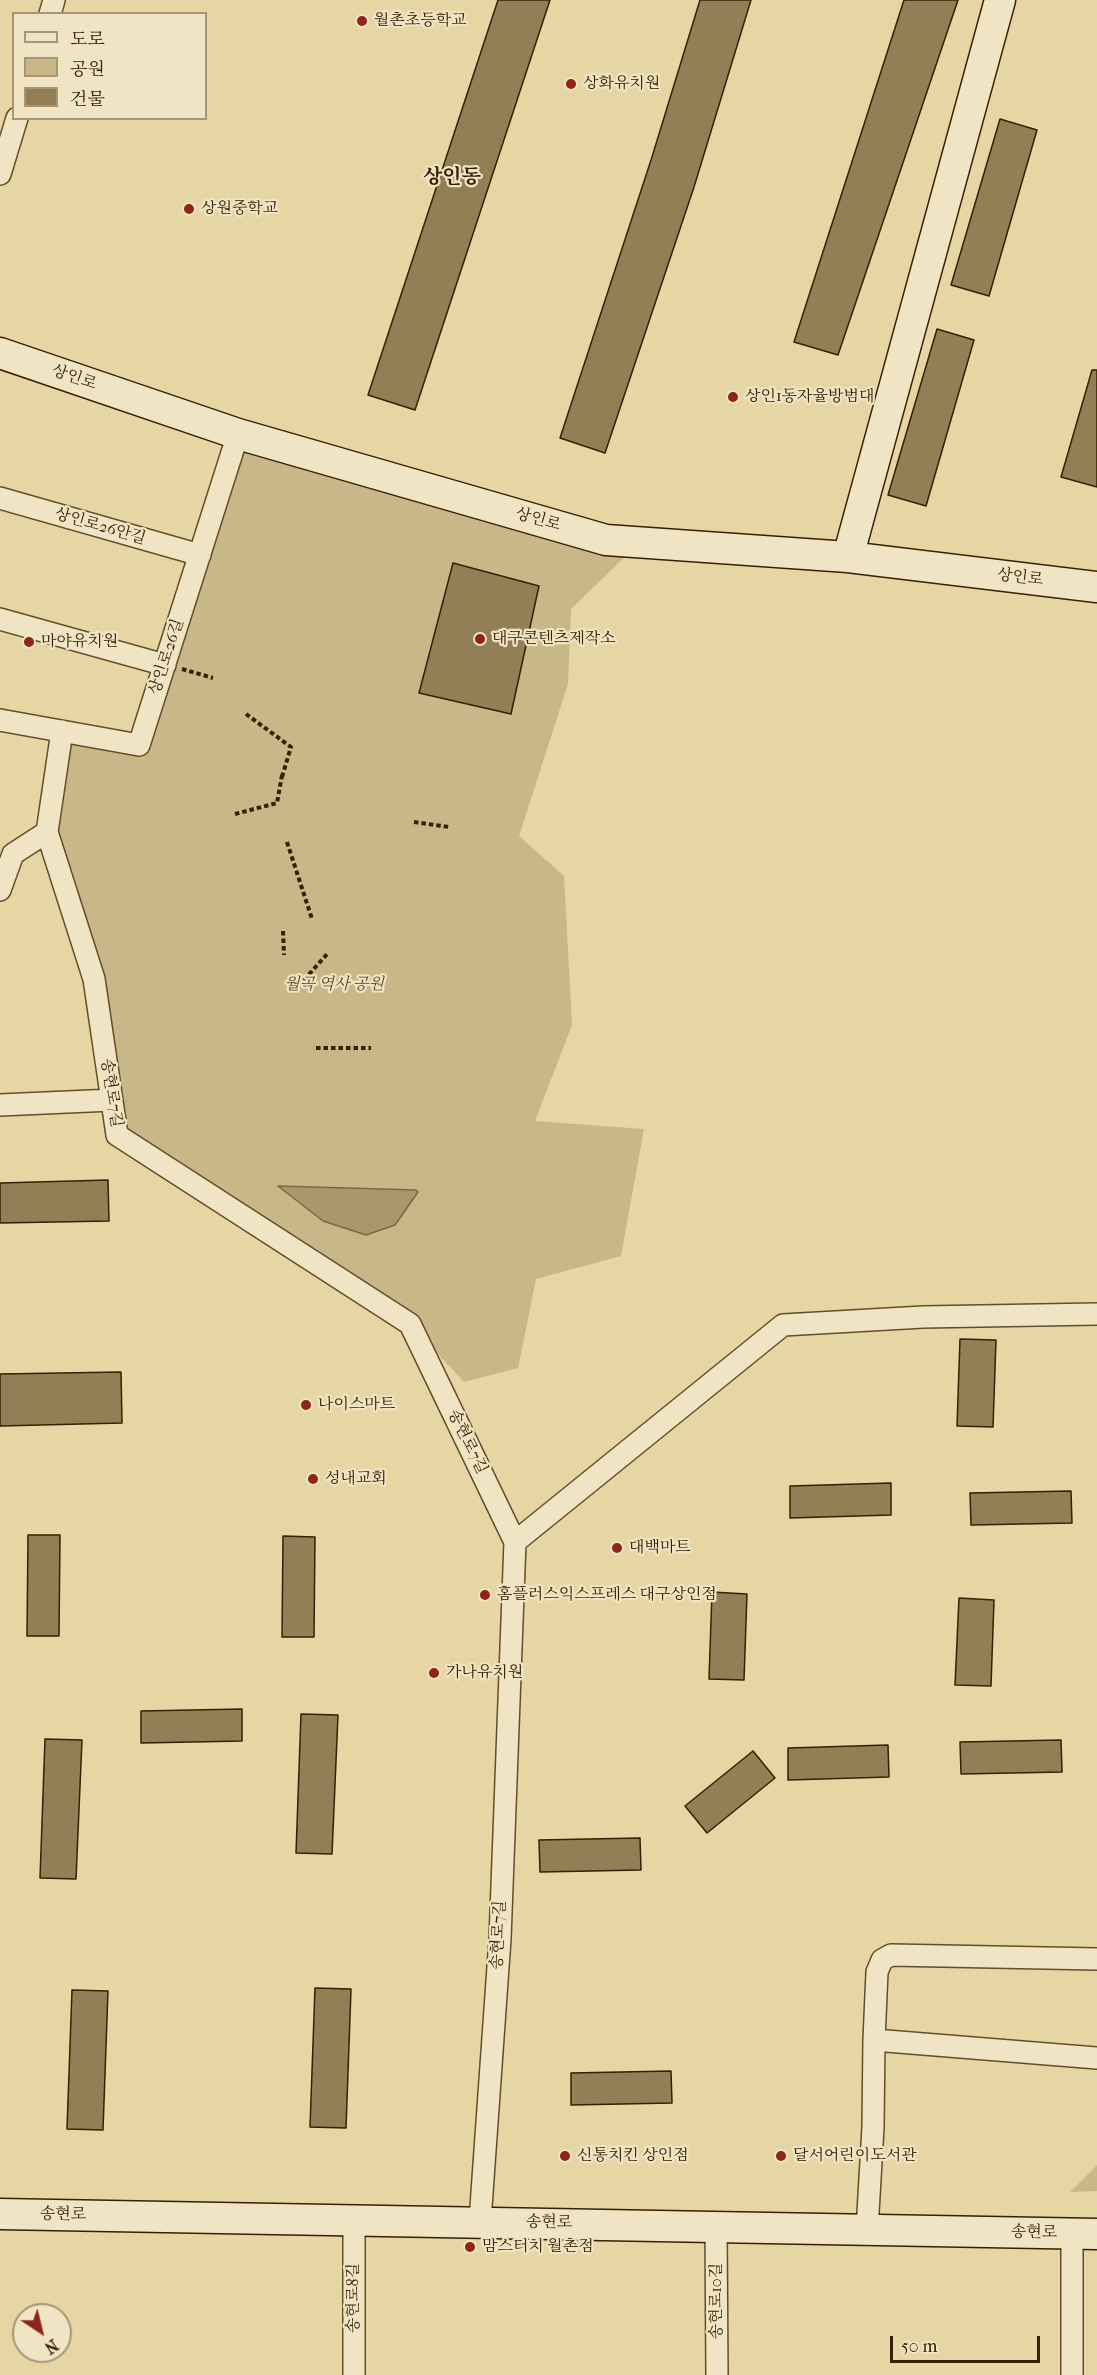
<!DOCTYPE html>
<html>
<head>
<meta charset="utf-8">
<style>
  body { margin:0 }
  #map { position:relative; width:1097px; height:2375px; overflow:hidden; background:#e6d6a3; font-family:"IM FELL French Canon","Noto Serif KR",serif }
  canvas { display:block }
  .legend { position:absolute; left:12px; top:12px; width:195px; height:108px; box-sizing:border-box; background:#efe4c3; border:2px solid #a59675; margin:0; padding:8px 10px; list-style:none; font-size:18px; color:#372000 }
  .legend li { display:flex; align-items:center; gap:12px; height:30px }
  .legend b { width:30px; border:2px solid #a59675 }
  .north { position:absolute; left:12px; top:2303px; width:60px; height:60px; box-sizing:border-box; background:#efe4c3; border:2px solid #a59675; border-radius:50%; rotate:145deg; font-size:16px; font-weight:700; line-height:24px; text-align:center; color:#372000 }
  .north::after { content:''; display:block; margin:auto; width:21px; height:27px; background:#8f2418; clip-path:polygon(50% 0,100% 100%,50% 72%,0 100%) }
  .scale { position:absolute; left:890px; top:2336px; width:150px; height:27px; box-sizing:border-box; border:3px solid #372000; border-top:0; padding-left:8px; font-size:18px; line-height:21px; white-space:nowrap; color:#372000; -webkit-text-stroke:4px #efe4c3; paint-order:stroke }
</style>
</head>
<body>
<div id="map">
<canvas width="1097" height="2375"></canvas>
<ul class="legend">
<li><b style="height:8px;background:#efe4c3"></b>도로</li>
<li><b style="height:16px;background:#c8b787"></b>공원</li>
<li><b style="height:16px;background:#927f55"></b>건물</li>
</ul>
<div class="north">N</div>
<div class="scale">50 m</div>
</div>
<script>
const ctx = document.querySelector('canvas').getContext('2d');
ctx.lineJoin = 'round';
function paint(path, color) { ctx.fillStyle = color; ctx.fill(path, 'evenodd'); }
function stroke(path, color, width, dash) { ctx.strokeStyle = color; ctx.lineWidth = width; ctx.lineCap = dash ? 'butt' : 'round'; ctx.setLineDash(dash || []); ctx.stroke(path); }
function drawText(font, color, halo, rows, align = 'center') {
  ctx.font = font + ' "IM FELL French Canon","Noto Serif KR",serif'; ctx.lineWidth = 4.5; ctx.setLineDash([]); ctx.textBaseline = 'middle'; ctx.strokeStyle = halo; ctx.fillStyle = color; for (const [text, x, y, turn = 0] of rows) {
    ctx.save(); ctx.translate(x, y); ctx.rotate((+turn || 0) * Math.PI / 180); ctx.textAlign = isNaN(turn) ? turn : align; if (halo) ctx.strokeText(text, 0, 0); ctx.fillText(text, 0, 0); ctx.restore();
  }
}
const green = new Path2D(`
  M238 434 627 555 571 609 568 684 519 836 564 876 572 1025 535 1121 644 1129 621 1256 536 1279 518 1368 464 1382 410 1324 117 1135 94 979 47 832 62 731 139 745Z
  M1097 2165V2191L1070 2192Z`);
const water = new Path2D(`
  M278 1186 416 1190 418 1192 395 1225 366 1235 323 1221Z`);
const building = new Path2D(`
  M498 0H550L415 410 368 395Z
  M700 0H751L694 187 605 453 560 438 652 157Z
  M904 0H958L838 355 794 342Z
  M1000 119 1037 130 989 296 951 285Z
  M937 329 974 340 926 506 888 495Z
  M1092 370H1097V487L1061 477Z
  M453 563 539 586 511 714 419 693Z
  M108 1180 109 1221 0 1223V1183Z
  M960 1339 996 1340 993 1427 957 1426Z
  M121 1372 122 1423 0 1426V1374Z
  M891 1483V1515L790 1518V1486Z
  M1071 1491 1072 1523 971 1525 970 1493Z
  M28 1535H60L59 1636H27Z
  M283 1536 315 1537 314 1637H282Z
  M712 1592 747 1594 744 1680 709 1679Z
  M959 1598 994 1600 991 1686 955 1685Z
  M242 1709V1741L141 1743V1711Z
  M301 1714 338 1715 332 1854 296 1853Z
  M45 1739 82 1740 76 1879 40 1878Z
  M1061 1740 1062 1772 961 1774 960 1742Z
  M888 1745 889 1777 788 1780V1748Z
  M753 1751 775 1778 707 1833 685 1806Z
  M640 1838 641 1870 540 1872 539 1840Z
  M315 1988 351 1989 346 2128 310 2127Z
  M72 1990 108 1991 103 2130 67 2129Z
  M671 2071 672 2103 571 2105V2073Z`);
const path = new Path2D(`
  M182 669 213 678
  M246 714 291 747 282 777
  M235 814 277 803 282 775
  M414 822 449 827
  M287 842 312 919
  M283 931 284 955
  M304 980 328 953
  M316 1048H371`);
const street = new Path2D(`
  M50 14 54 0
  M0 174 17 118
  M0 498 200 555
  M0 619 165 665
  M0 720 139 745 238 434
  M62 731 47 832 94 979 117 1135 410 1324 515 1542 500 1939 480 2221
  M0 890 13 854 47 832
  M0 1105 112 1100
  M515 1542 783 1325 923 1317 1097 1314
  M874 2040 1097 2058
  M354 2220V2375
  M716 2227 717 2375
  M867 2230 873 2127 874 2040 877 1972 882 1960 891 1955 1097 1959
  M1072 2233V2375`);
const secondary = new Path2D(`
  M0 353 238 434 606 540 848 557 1097 587
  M848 557 1000 0
  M0 2214 1097 2234`);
const markers = [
  [362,21,6,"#8f2418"],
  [571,84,6,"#8f2418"],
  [189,209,6,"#8f2418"],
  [733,397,6,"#8f2418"],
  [480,639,6,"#8f2418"],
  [29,642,6,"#8f2418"],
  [306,1405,6,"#8f2418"],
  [313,1479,6,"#8f2418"],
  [617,1548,6,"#8f2418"],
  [485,1595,6,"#8f2418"],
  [434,1673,6,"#8f2418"],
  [565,2156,6,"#8f2418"],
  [781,2156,6,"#8f2418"],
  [470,2247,6,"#8f2418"]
];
const poiNames = [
  ["월촌초등학교",374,21],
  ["상화유치원",583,84],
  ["상원중학교",201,209],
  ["상인1동자율방범대",745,397],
  ["대구콘텐츠제작소",492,639],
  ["마야유치원",41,642],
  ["나이스마트",318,1405],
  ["성내교회",325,1479],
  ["대백마트",629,1548],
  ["홈플러스익스프레스 대구상인점",497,1595],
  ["가나유치원",446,1673],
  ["신통치킨 상인점",577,2156],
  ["달서어린이도서관",793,2156],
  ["맘스터치 월촌점",482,2247]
];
const streetNames = [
  ["상인로",74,378,19],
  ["상인로",538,520,16],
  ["상인로26안길",100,527,16],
  ["상인로",1020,578,7],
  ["상인로26길",167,657,-72],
  ["송현로7길",111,1093,81],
  ["송현로7길",467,1442,64],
  ["송현로7길",499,1935,-87],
  ["송현로",63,2215,1],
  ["송현로",549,2223,1],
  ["송현로",1034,2233,1],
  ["송현로8길",354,2298,-90],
  ["송현로10길",717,2301,-90]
];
const parkNames = [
  ["월곡 역사 공원",334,985]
];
const quarterNames = [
  ["상인동",452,178]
];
paint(green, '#c8b787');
paint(water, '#aa986c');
stroke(water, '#7c6841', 1.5);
paint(building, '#927f55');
stroke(building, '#372000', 1.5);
stroke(street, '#634e29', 24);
stroke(secondary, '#372000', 33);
stroke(path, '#372000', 4, [4.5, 3]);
stroke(street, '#efe4c3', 21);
stroke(secondary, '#efe4c3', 30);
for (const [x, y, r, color] of markers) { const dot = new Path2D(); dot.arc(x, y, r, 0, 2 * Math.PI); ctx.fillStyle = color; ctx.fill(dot); stroke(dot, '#efe4c3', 2); }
drawText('16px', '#372000', '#efe4c3', poiNames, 'left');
drawText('16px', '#372000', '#efe4c3', streetNames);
drawText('italic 16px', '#5b4622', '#efe4c3', parkNames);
drawText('bold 20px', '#372000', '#efe4c3', quarterNames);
</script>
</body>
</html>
